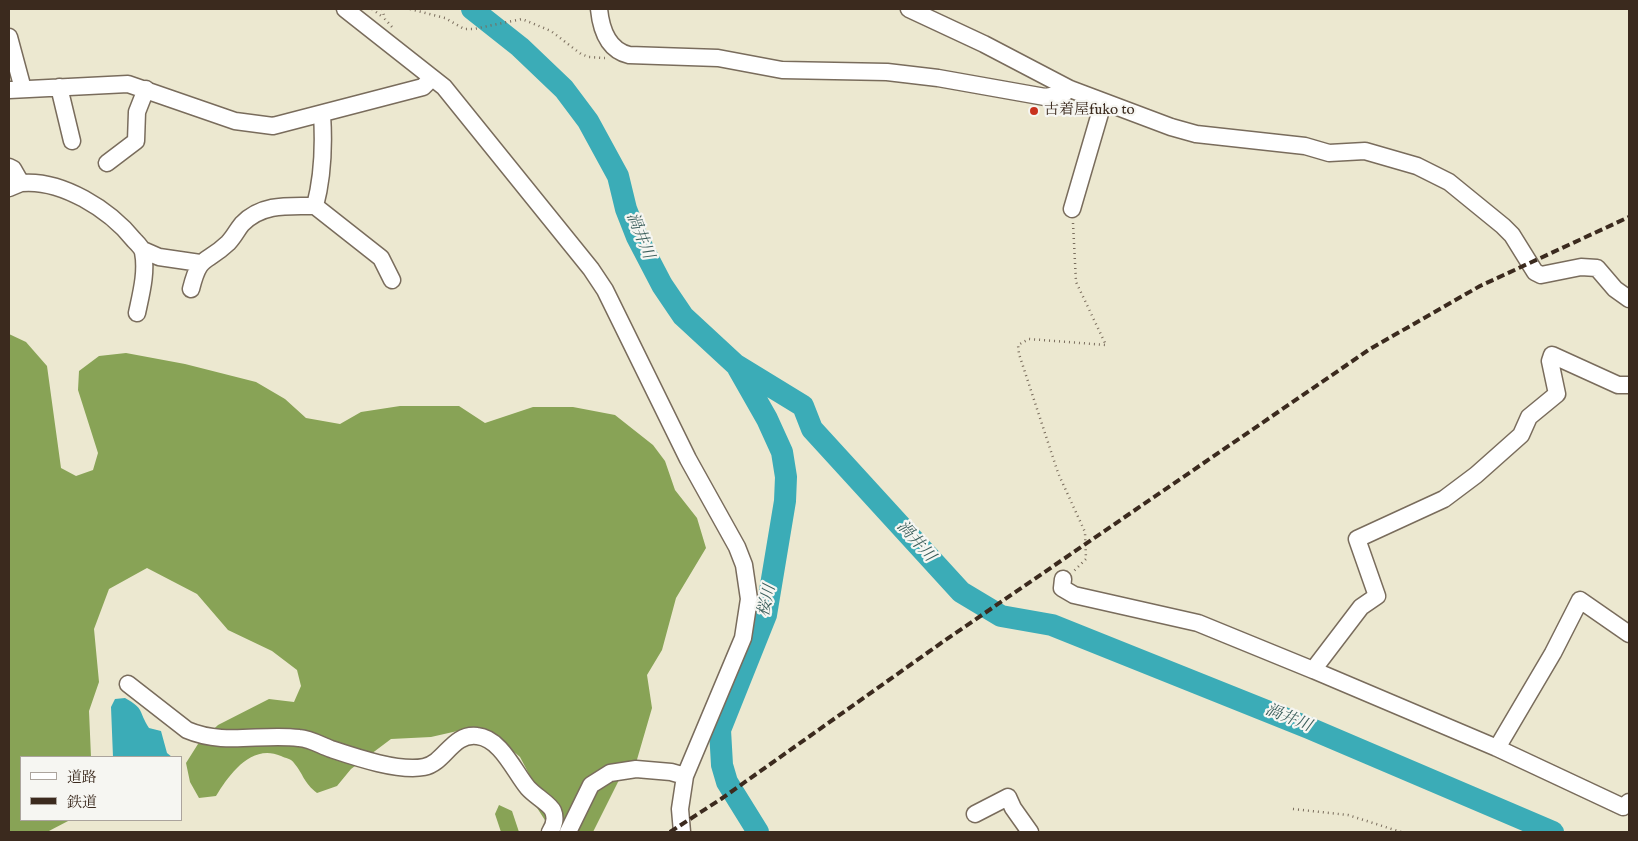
<!DOCTYPE html>
<html>
<head>
<meta charset="utf-8">
<style>
  body { margin:0 }
  #map { position:relative; width:1638px; height:841px; overflow:hidden; background:#ece8d0; font-family:"IM FELL English","Noto Serif JP",serif }
  canvas { display:block }
  .frame { position:absolute; inset:0; border:10px solid #3b2a1e; pointer-events:none }
  .legend { position:absolute; left:20px; top:756px; width:162px; height:65px; box-sizing:border-box; background:#f6f6f2; border:1px solid #aba49d; margin:0; padding:6px 9px; list-style:none; font-size:15px; color:#3b2a1e }
  .legend li { display:flex; align-items:center; gap:10px; height:25px }
  .legend b { width:25px; border:1px solid #aba49d }
</style>
</head>
<body>
<div id="map">
<canvas width="1638" height="841"></canvas>
<div class="frame"></div>
<ul class="legend">
<li><b style="height:6px;background:#fff"></b>道路</li>
<li><b style="height:6px;background:#3b2a1e"></b>鉄道</li>
</ul>
</div>
<script>
const ctx = document.querySelector('canvas').getContext('2d');
ctx.lineJoin = 'round';
function paint(path, color) { ctx.fillStyle = color; ctx.fill(path, 'evenodd'); }
function stroke(path, color, width, dash) { ctx.strokeStyle = color; ctx.lineWidth = width; ctx.lineCap = dash ? 'butt' : 'round'; ctx.setLineDash(dash || []); ctx.stroke(path); }
function drawText(font, color, halo, rows, align = 'center') {
  ctx.font = font + ' "IM FELL English","Noto Serif JP",serif'; ctx.lineWidth = 4.5; ctx.setLineDash([]); ctx.textBaseline = 'middle'; ctx.strokeStyle = halo; ctx.fillStyle = color; for (const [text, x, y, turn = 0] of rows) {
    ctx.save(); ctx.translate(x, y); ctx.rotate((+turn || 0) * Math.PI / 180); ctx.textAlign = isNaN(turn) ? turn : align; if (halo) ctx.strokeText(text, 0, 0); ctx.fillText(text, 0, 0); ctx.restore();
  }
}
const forest = new Path2D(`
  M9 334 26 342 47 366 61 468 76 476 93 470 98 453 78 390 79 371 99 356 126 353 185 364 256 382 285 399 306 418 340 424 361 412 400 406H459L485 423 533 407H573L615 415 653 445 665 461 675 490 697 518 706 548 676 598 662 650 647 675 652 708 636 763 622 774 593 832H546L548 825 534 803 530 776 520 757 490 731 475 727 431 737 391 739 351 769 337 786 317 793C303 782 304 775 294 763 292 759 285 758 281 756 251 743 229 775 216 796L199 798 190 782 186 763 198 744 218 725 269 699 294 702 301 686 297 670 272 651 228 630 197 594 147 568 109 589 94 629 99 682 89 711 91 757H21V820H70L47 832H9Z
  M499 805 512 811 519 832H501L495 814Z`);
const water = new Path2D(`
  M125 698C145 709 138 711 149 728L161 731 167 753 172 757H113L111 707 115 699Z`);
const river = new Path2D(`
  M472 9 520 47 564 89 588 121 618 176 626 209 637 237 662 285 683 316 736 365 803 406 812 429 961 592 1001 616 1052 625 1309 728 1553 832
  M738 368 767 419 782 452 786 477 785 501 766 615 720 730 722 765 727 782 758 832`);
const path = new Path2D(`
  M372 9 384 18
  M382 9 385 19 392 27
  M410 9 445 18 464 29H474L522 19 551 31 581 54 589 57 605 58
  M1073 223 1076 282 1106 345 1029 339 1018 345 1019 354 1058 473 1085 532 1086 559 1074 571
  M1293 809 1348 815 1401 832`);
const minor = new Path2D(`
  M345 9 444 87 591 269 605 290 688 459 737 547 744 565 749 599 743 638 685 776 680 809 682 832
  M599 9C601 29 608 50 629 55L718 58 782 70 887 72 938 78 1045 97 1063 94 1070 89
  M909 9 984 44 1070 89 1171 127 1196 134 1305 146 1329 153 1365 151 1417 166 1449 182 1503 226 1512 235 1535 272 1541 275 1581 267 1597 268 1615 289 1629 299
  M9 37 23 89
  M59 87 72 141
  M9 90 128 84 235 121 273 126 423 87 432 78
  M322 114C324 145 323 176 315 206L381 258 392 280
  M107 163 136 141 137 112 146 89
  M9 167 13 169 21 183 9 188
  M21 183C62 179 110 210 134 240 138 244 142 248 143 252 147 272 141 294 137 313
  M1072 209 1103 103
  M143 250 159 257 200 263
  M191 289C200 253 205 265 228 243 234 237 237 230 242 224 262 203 289 206 315 206
  M1063 579 1062 588 1074 595 1198 623 1313 670
  M1629 634 1580 600 1553 653 1497 748 1623 807 1629 802
  M128 684 187 730C224 746 261 733 299 738 311 739 320 745 331 749 355 757 399 772 424 767 445 763 452 733 477 736 501 738 515 773 528 788 535 796 550 804 553 811 556 818 554 826 550 832
  M1497 748 1313 670 1361 607 1377 596 1357 539 1444 499 1476 475 1521 435 1529 417 1557 394 1550 361 1552 355 1618 385H1629
  M975 814 1008 797 1013 808 1030 832
  M568 832 591 785 610 773 636 769 671 772 685 776`);
const rail = new Path2D(`
  M670 832 721 799 944 641 1370 349 1480 286 1629 217`);
const markers = [
  [1034,111,5,"#c8321e"]
];
const poiNames = [
  ["古着屋fuko to",1044,111]
];
const waterNames = [
  ["渦井川",639,236,68],
  ["渦井川",915,542,48],
  ["桜川",768,601,-78],
  ["渦井川",1288,719,22]
];
paint(forest, '#88a356');
paint(water, '#3bacb7');
stroke(river, '#3bacb7', 22);
stroke(minor, '#796c5c', 19);
stroke(path, '#796c5c', 2.5, [1, 4]);
stroke(minor, '#fff', 16);
stroke(rail, '#3b2a1e', 4, [8, 4]);
for (const [x, y, r, color] of markers) { const dot = new Path2D(); dot.arc(x, y, r, 0, 2 * Math.PI); ctx.fillStyle = color; ctx.fill(dot); stroke(dot, '#f6f6f2', 2); }
drawText('15px', '#3b2a1e', '#f6f6f2', poiNames, 'left');
drawText('italic 16px', '#3b5e5b', '#f6f6f2', waterNames);
</script>
</body>
</html>
